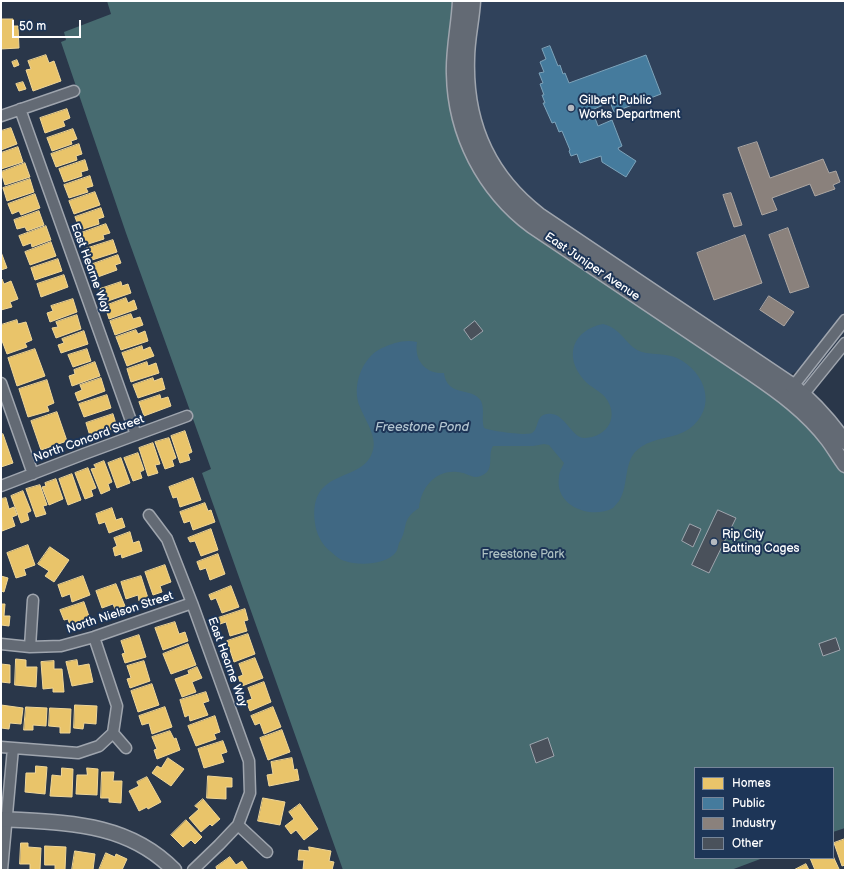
<!DOCTYPE html>
<html>
<head>
<meta charset="utf-8">
<style>
  body { margin:0 }
  #map { position:relative; width:846px; height:871px; overflow:hidden; background:#2a374a; font-family:"Balsamiq Sans",sans-serif }
  canvas { display:block }
  .frame { position:absolute; inset:0; border:2px solid #fff; pointer-events:none }
  .legend { position:absolute; left:694px; top:767px; width:140px; height:92px; box-sizing:border-box; background:#1d3557; border:1px solid #77869a; margin:0; padding:5px 7px; list-style:none; font-size:12px; color:#fff }
  .legend li { display:flex; align-items:center; gap:8px; height:20px }
  .legend b { width:20px; border:1px solid #77869a }
  .scale { position:absolute; left:12px; top:20px; width:69px; height:18px; box-sizing:border-box; border:2px solid #fff; border-top:0; padding-left:5px; font-size:12px; line-height:14px; white-space:nowrap; color:#fff; -webkit-text-stroke:3px #1d3557; paint-order:stroke }
</style>
</head>
<body>
<div id="map">
<canvas width="846" height="871"></canvas>
<div class="frame"></div>
<ul class="legend">
<li><b style="height:11px;background:#e9c46a"></b>Homes</li>
<li><b style="height:11px;background:#457b9d"></b>Public</li>
<li><b style="height:11px;background:#8a817c"></b>Industry</li>
<li><b style="height:11px;background:#4a515b"></b>Other</li>
</ul>
<div class="scale">50 m</div>
</div>
<script>
const ctx = document.querySelector('canvas').getContext('2d');
ctx.lineJoin = 'round';
function paint(path, color) { ctx.fillStyle = color; ctx.fill(path, 'evenodd'); }
function stroke(path, color, width, dash) { ctx.strokeStyle = color; ctx.lineWidth = width; ctx.lineCap = dash ? 'butt' : 'round'; ctx.setLineDash(dash || []); ctx.stroke(path); }
function drawText(font, color, halo, rows, align = 'center') {
  ctx.font = font + ' "Balsamiq Sans",sans-serif'; ctx.lineWidth = 4; ctx.setLineDash([]); ctx.textBaseline = 'middle'; ctx.strokeStyle = halo; ctx.fillStyle = color; for (const [text, x, y, turn = 0] of rows) {
    ctx.save(); ctx.translate(x, y); ctx.rotate((+turn || 0) * Math.PI / 180); ctx.textAlign = isNaN(turn) ? turn : align; if (halo) ctx.strokeText(text, 0, 0); ctx.fillText(text, 0, 0); ctx.restore();
  }
}
const built = new Path2D(`
  M478 1H845V311L799 370 789 375 785 374 523 196 495 158 473 105 471 75Z`);
const green = new Path2D(`
  M107 1H456L474 167 806 422 840 466 845 475V828L833 832V768H695V858H763L731 870H343L202 473 211 469 126 233 61 42 66 40 64 32 111 14Z`);
const water = new Path2D(`
  M603 324C622 328 627 348 642 352 653 355 666 353 677 358 706 372 718 408 689 429 674 439 655 437 641 447 622 459 630 484 619 501 617 503 615 506 613 508 591 520 554 506 559 477 559 472 562 468 564 463L549 445 544 444 533 446H493C488 453 493 465 487 472 484 475 479 477 475 477 469 476 464 472 457 472 435 470 421 488 419 508 400 520 409 528 399 543 398 546 398 549 396 552 386 565 359 566 345 561 338 559 335 555 330 551 322 545 316 533 315 523 308 465 364 485 373 450 377 436 365 420 360 407 351 387 362 357 382 348 393 343 405 339 417 342 414 360 425 374 444 373 447 398 472 386 481 401 485 409 481 420 484 428 492 431 525 436 532 433 540 429 534 412 552 414 565 415 573 439 585 438 608 437 620 416 605 397 599 390 590 387 584 380 563 356 573 330 603 324Z`);
const homes = new Path2D(`
  M1 19H13V26H18L19 48 1 49Z
  M46 55 49 63 54 61 61 81 33 91 26 70 31 69 28 61Z
  M17 60 19 65 14 67 12 62Z
  M23 82 26 89 19 91 16 84Z
  M67 109 70 118 63 121 65 126 45 133 40 118Z
  M11 128 17 144 1 150V131Z
  M73 129 77 139 71 141 72 144 52 151 47 138Z
  M79 144 82 154 76 156 77 160 56 167 51 154Z
  M18 147 23 162 1 169V153Z
  M85 160 88 170 81 172 82 176 64 182 59 169Z
  M25 163 30 177 5 185 1 172Z
  M90 176 93 186 86 188 88 192 69 198 64 185Z
  M30 179 34 192 7 201 3 188Z
  M95 192 100 205 74 214 69 201Z
  M35 194 40 208 21 215 19 211 12 214 8 204Z
  M101 208 104 217 98 219 99 224 80 230 75 217Z
  M39 211 44 225 27 231 25 227 17 229 14 220Z
  M106 224 110 233 103 235 104 239 85 245 81 233Z
  M46 226 51 240 32 247 31 243 23 246 19 236Z
  M113 240 117 252 89 261 85 249Z
  M51 242 56 256 30 265 25 252Z
  M1 252 7 268 1 270Z
  M118 255 121 263 115 265 117 270 95 278 90 265Z
  M58 259 62 271 35 280 31 268Z
  M64 275 68 287 41 297 37 284Z
  M1 279H2L4 284 11 281 18 299 10 302 12 307 1 310Z
  M121 282 122 286 128 284 131 293 105 302 100 289Z
  M126 298 128 303 134 300 137 309 109 319 105 306Z
  M73 299 77 312 50 322 47 313 53 311 51 306Z
  M131 314 133 319 140 317 143 325 115 335 110 321Z
  M77 315 81 329 56 338 52 328 58 327 56 322Z
  M17 320 18 324 26 322 32 340 25 343 27 347 7 354 1 338V325Z
  M136 330 138 334 145 331 148 341 121 350 116 337Z
  M84 331 88 344 61 353 58 345 64 343 62 339Z
  M142 346 143 350 150 347 154 356 127 366 122 353Z
  M35 349 45 376 17 386 8 358Z
  M87 349 91 361 73 367 68 355Z
  M95 362 100 376 72 386 69 376 75 374 74 370Z
  M147 362 148 366 156 363 159 373 131 382 127 369Z
  M101 378 105 391 78 401 75 393 82 390 80 385Z
  M153 378 154 381 162 378 165 389 138 398 133 385Z
  M47 380 54 403 47 406 49 411 28 417 19 389Z
  M107 395 111 408 84 417 79 404Z
  M160 395 161 399 168 397 171 406 144 416 139 402Z
  M57 412 67 441 41 450 31 421Z
  M113 414 117 427 90 436 86 423Z
  M185 431 192 452 188 454 190 460 180 463 171 436Z
  M3 434 13 463 1 467V435Z
  M169 438 176 458 172 460 174 466 165 469 155 442Z
  M153 443 160 464 155 465 158 473 148 476 139 448Z
  M138 453 144 470 140 472 142 478 133 481 124 458Z
  M121 458 130 483 117 488 108 463Z
  M104 461 112 482 108 484 110 490 101 494 91 469 96 468 94 465Z
  M88 468 96 488 91 490 93 496 85 499 75 473Z
  M72 474 81 500 68 505 59 479Z
  M193 478 201 500 180 507 177 497 173 498 169 487Z
  M56 479 63 499 49 505 42 487 46 486 45 483Z
  M40 485 47 505 43 506 46 514 36 517 26 489Z
  M23 491 31 511 27 513 29 520 21 523 11 496Z
  M6 498 9 509 14 507 17 515 12 517 15 526 2 531 1 499Z
  M205 503 208 511 211 510 215 522 193 530 190 521 184 523 180 512Z
  M112 508 116 520 122 518 125 527 109 533 105 522 99 524 96 514Z
  M211 529 218 550 201 556 195 541 190 542 188 538Z
  M130 532 133 543 139 541 142 551 122 558 121 554 115 556 113 548 117 546 114 538Z
  M28 545 35 565 24 569 26 575 16 578 7 553Z
  M50 547 69 560 54 582 45 576 49 571 38 564Z
  M218 554 225 574 210 580 206 568 200 570 197 562Z
  M165 565 171 582 160 586 162 592 153 595 145 572Z
  M1 576 8 578 4 592 1 591Z
  M83 576 90 595 72 602 70 594 62 597 58 585Z
  M141 576 148 598 139 601 138 595 126 599 121 582Z
  M116 584 125 606 115 609 113 604 102 608 96 591Z
  M231 586 239 607 222 613 216 598 211 600 209 595Z
  M84 602 91 622 71 629 68 619 64 620 60 610Z
  M1 604H5L4 616H10L9 626 1 625Z
  M245 609 248 620 244 621 247 631 230 636 226 622 220 624 218 618Z
  M175 622 179 634 185 632 188 641 163 650 155 628Z
  M248 634 255 654 234 662 227 641Z
  M139 635 146 657 125 663 122 654 125 653 121 641Z
  M188 644 196 665 171 674 163 654Z
  M255 658 263 678 242 686 238 677 243 675 239 664Z
  M16 659 26 660V667H37L36 687 15 685Z
  M77 660 78 666 89 664 93 682 72 686 66 662Z
  M54 661V669H62L64 692H53V688L43 689 41 662Z
  M144 661 150 681 130 688 127 679 131 678 127 666Z
  M1 664 10 665V683L1 682Z
  M197 667 202 678 192 682 196 692 182 697 175 679 189 674 188 671Z
  M264 682 271 702 250 711 246 701 252 699 248 688Z
  M152 684 159 705 138 712 131 691Z
  M206 692 209 701 203 703 208 715 190 721 189 715 185 717 180 700Z
  M1 705 23 708 21 724 10 723 9 729 1 728Z
  M75 705 97 706 96 724 84 723 83 729 74 728Z
  M26 707 47 708 46 726 33 725V730H24Z
  M165 707 172 727 152 734 149 723 142 725 139 716Z
  M273 707 281 727 264 734 260 723 255 725 251 716Z
  M50 708 71 709 70 733H60V727L49 726Z
  M215 716 220 732 214 734 216 739 196 746 188 726Z
  M282 730 290 752 268 760 260 738Z
  M170 731 174 739 176 738 180 750 157 759 154 750 157 749 152 737Z
  M223 741 227 752 221 754 224 762 204 768 198 749Z
  M168 758 184 769 171 786 152 773 157 766 161 768Z
  M292 758 294 770 297 769 299 780 269 786 267 775 273 774 271 762Z
  M36 766 47 767 45 794 25 792 26 773H35Z
  M62 768 73 769 72 797 50 796 52 775 61 776Z
  M87 768 98 769 97 795 76 794 77 775H87Z
  M102 772H114L113 781H122L121 803 109 802V798H101Z
  M208 776 232 778V787H226V799L207 798Z
  M147 777 161 802 148 809 147 807 139 811 129 791 139 786 137 782Z
  M263 798 285 802 280 825 258 821Z
  M203 799 220 819 212 826 210 824 201 832 189 818 199 809 195 806Z
  M300 804 318 829 304 840 296 830 291 834 285 826 294 819 289 812Z
  M186 820 202 837 195 844 191 840 183 847 171 835Z
  M845 839V865L842 866 834 843Z
  M21 843H28V847L41 848 40 870H30V864H20Z
  M45 846 66 847 65 870H55V865H45Z
  M309 847 331 851 329 861 334 862 332 870H303L304 860H298L299 850 309 851Z
  M75 851 95 854 93 870H72Z
  M106 853 115 857 116 854 127 859 122 870H99Z
  M833 856 839 869 836 870H815L810 858H833Z
  M230 857 236 865 242 861 248 870H217L216 867Z
  M806 864 809 870H794Z`);
const public = new Path2D(`
  M550 46 558 66 560 65 563 74 565 73 569 83 646 55 661 94 614 112 610 102 585 113 588 120 595 118 598 126 612 120 622 146 618 148 619 150 636 161 626 177 602 162 601 156 580 163 577 154 571 156 569 151 570 150 562 131 559 132 555 122 552 123 543 103H545L542 95H544L540 84 543 83 539 73 544 72 540 62 546 59 542 49Z`);
const industry = new Path2D(`
  M757 142 770 178 823 159 829 173 836 171 840 182 833 185 835 189 815 196 810 184 772 198 777 210 762 215 738 148Z
  M731 193 742 225 734 227 723 195Z
  M788 228 809 287 790 293 769 235Z
  M745 235 762 283 714 300 697 253Z
  M769 296 794 312 784 326 760 310Z`);
const building = new Path2D(`
  M475 321 483 331 471 340 464 330Z
  M718 510 736 518 709 573 692 565Z
  M690 524 701 529 693 547 682 541Z
  M836 638 840 650 823 656 819 644Z
  M548 738 554 756 536 763 530 745Z`);
const street = new Path2D(`
  M20 109 136 435
  M1 116 74 91
  M1 383 33 474
  M788 390 798 380 845 320
  M800 400 807 390 845 343
  M1 486 84 454 187 416
  M149 515 167 539 192 603 249 761 250 793 238 825 219 845 193 870
  M1 644 30 647 61 646 94 637 192 603
  M30 647 33 600
  M113 733 126 748
  M1 747 78 753 99 746 113 733 117 706 94 637
  M238 825 267 852
  M2 870 13 748`);
const secondary = new Path2D(`
  M460 1C459 25 453 50 454 74 455 134 484 190 532 226L751 373C779 392 807 412 828 440 834 448 839 457 845 465
  M473 1C472 20 467 39 467 59 465 123 487 175 539 215L792 385C812 401 830 421 845 442
  M1 819C64 823 126 821 174 870`);
const markers = [
  [571,108,4,"#b4b9c0"],
  [714,542,4,"#b4b9c0"]
];
const poiNames = [
  ["Gilbert Public",579,101],
  ["Works Department",579,115],
  ["Rip City",722,535],
  ["Batting Cages",722,549]
];
const streetNames = [
  ["East Juniper Avenue",592,267,34],
  ["East Hearne Way",90,268,70],
  ["North Concord Street",89,439,-20],
  ["North Nielson Street",120,613,-18],
  ["East Hearne Way",227,662,70]
];
const parkNames = [
  ["Freestone Park",523,555]
];
const waterNames = [
  ["Freestone Pond",422,428]
];
paint(built, '#30425b');
paint(green, '#476b70');
paint(water, '#406883');
paint(homes, '#e9c46a');
stroke(homes, '#f0d697', 1);
paint(public, '#457b9d');
stroke(public, '#7da3ba', 1);
paint(industry, '#8a817c');
stroke(industry, '#ada7a3', 1);
paint(building, '#4a515b');
stroke(building, '#9fa5ae', 1);
stroke(street, '#9fa5ae', 13);
stroke(secondary, '#9fa5ae', 17);
stroke(street, '#636a74', 10);
stroke(secondary, '#636a74', 14);
for (const [x, y, r, color] of markers) { const dot = new Path2D(); dot.arc(x, y, r, 0, 2 * Math.PI); ctx.fillStyle = color; ctx.fill(dot); stroke(dot, '#1d3557', 1.5); }
drawText('12px', '#fff', '#1d3557', poiNames, 'left');
drawText('12px', '#fff', '#1d3557', streetNames);
drawText('12px', '#aec0c1', '#1d3557', parkNames);
drawText('italic 13px', '#b3c5d0', '#1d3557', waterNames);
</script>
</body>
</html>
